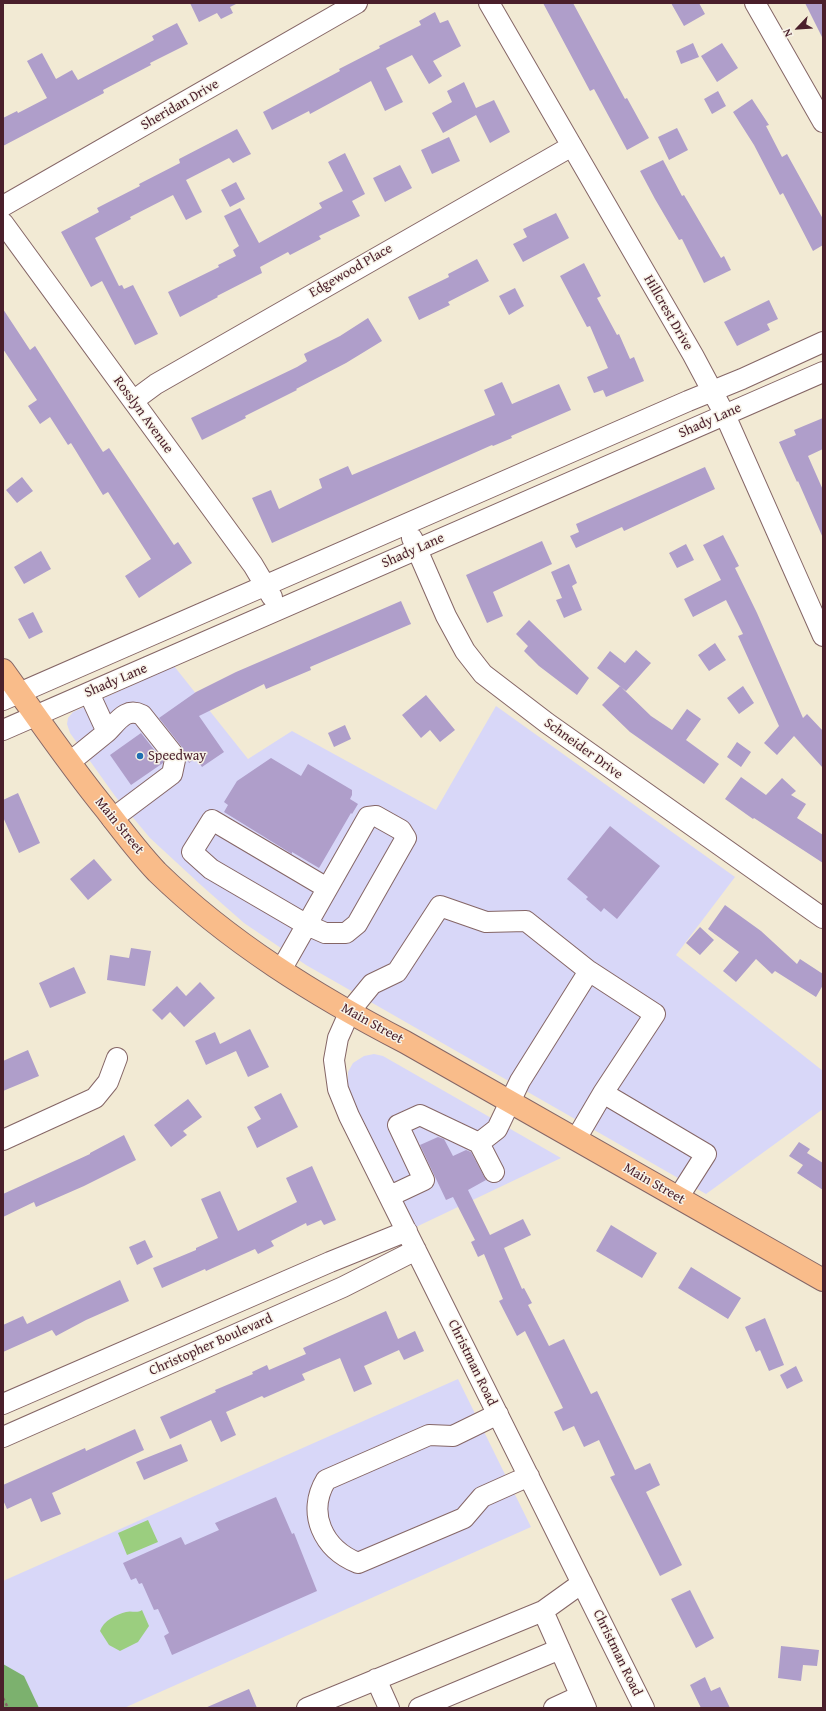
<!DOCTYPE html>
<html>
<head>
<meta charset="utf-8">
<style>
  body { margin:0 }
  #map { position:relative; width:826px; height:1711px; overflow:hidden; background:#f2ead4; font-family:"Gentium Book Plus",serif }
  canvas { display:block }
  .frame { position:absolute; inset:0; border:4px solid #4a1f2b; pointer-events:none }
  .north { position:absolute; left:778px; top:8px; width:40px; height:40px; -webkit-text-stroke:3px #f7f3e8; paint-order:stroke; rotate:245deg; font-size:11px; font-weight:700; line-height:16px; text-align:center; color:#4a1f2b }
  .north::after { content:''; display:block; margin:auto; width:14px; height:18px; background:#4a1f2b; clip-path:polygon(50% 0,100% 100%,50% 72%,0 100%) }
</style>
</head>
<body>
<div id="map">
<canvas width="826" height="1711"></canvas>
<div class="frame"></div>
<div class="north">N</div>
</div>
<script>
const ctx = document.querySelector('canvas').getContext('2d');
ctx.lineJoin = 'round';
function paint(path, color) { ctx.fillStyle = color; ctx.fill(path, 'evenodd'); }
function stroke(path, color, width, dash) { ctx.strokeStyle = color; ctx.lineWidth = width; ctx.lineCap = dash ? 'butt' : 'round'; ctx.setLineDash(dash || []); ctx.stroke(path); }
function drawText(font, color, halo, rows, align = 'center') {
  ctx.font = font + ' "Gentium Book Plus",serif'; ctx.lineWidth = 3; ctx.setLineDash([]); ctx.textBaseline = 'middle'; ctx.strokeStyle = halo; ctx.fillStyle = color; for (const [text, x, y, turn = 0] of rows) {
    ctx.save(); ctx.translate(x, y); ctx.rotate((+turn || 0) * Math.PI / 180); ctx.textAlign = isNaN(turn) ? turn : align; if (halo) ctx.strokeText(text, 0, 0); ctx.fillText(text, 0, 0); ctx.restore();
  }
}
const built = new Path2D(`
  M174 666 248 759 292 731 436 810 496 706 735 877 676 955 823 1071V1109L706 1194 306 965 244 923 202 886 150 838 115 796 70 733 67 724 68 718 73 712Z
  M374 1054 383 1056 561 1158 416 1227 353 1101 348 1085V1072L353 1063 364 1056Z
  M458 1379 531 1527 124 1708H3V1581Z`);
const green = new Path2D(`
  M148 1520 158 1542 127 1555 118 1533Z
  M142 1610 149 1626 138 1642 120 1651 109 1645 100 1631C103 1621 117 1614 126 1612 132 1610 136 1614 142 1610Z`);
const forest = new Path2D(`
  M3 1664 24 1676 39 1708H3Z`);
const building = new Path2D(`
  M190 3H238L230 7 233 13 221 19 217 13 199 22Z
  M543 3H573L625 99 627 98 649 138 627 150 594 89 590 91Z
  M671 3H699L705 14 684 26Z
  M805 3H823V39Z
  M435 12 440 23 448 20 461 46 433 61 442 76 429 84 412 55 386 68 403 102 385 111 371 81 310 114 309 111 272 130 263 112 340 71 339 69 380 48 379 46 421 25 419 21Z
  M177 23 188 44 150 63 151 65 103 90 104 93 3 146V118L17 111 18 113 47 98 27 61 42 53 56 79 72 70 78 80 154 40 152 36Z
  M693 43 699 57 681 64 676 51Z
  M722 43 738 68 717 82 701 56Z
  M464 82 476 108 494 100 510 132 490 143 476 115 443 133 432 113 452 102 447 91Z
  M718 91 726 106 712 114 704 99Z
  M752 99 769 125 766 126 782 157 787 154 823 219V245L813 251 783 193 780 195 754 145 733 112Z
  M677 128 688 150 669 160 658 137Z
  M237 129 251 154 233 163 229 158 186 180 202 212 186 220 173 195 130 217 131 219 95 238 119 286 122 285 124 289 133 285 158 334 135 345 102 281 91 287 61 232 99 212 97 208 140 186 139 184 180 163 179 159Z
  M449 137 460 161 432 174 421 150Z
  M345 153 365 194 352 201 360 216 319 236 321 239 290 255 288 252 260 267 262 273 217 296 218 297 180 317 168 292 219 267 218 265 236 256 233 250 239 246 224 216 240 208 259 243 322 208 319 203 343 191 328 162Z
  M663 160 682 196 684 195 721 258 724 256 731 270 704 283 682 239 679 240 655 199 640 171Z
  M400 165 412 188 385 202 373 178Z
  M236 182 245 199 230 207 221 190Z
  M556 213 569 238 523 262 513 244 527 237 523 229Z
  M477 259 489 281 448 302 450 305 419 320 408 297 449 277 448 274Z
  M584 263 601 296 597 298 617 335 619 334 630 359 634 357 644 381 606 397 603 390 594 393 587 377 608 368 590 326 587 327 560 276Z
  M515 288 524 306 509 315 499 296Z
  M769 300 778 319 767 324 770 330 737 346 724 322Z
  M3 309 30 350 35 346 103 452 109 448 174 545 178 542 192 563 139 598 125 576 151 559 108 492 103 495 71 443 68 445 50 417 40 424 28 406 37 400 3 349Z
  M368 318 382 341 346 363 296 389 297 390 245 416 246 418 202 440 191 418 297 367 307 361 304 354 340 336Z
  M502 382 512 404 559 384 571 410 511 436 512 438 493 446 492 445 272 543 252 498 271 490 279 509 322 488 319 479 348 466 352 475 495 415 484 390Z
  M823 418V449L808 456 823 490V538L798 481 797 482 779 442 796 435 794 430Z
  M705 467 715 489 624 531 622 527 576 548 570 536 579 532 576 524Z
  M22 477 33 491 17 503 6 490Z
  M723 535 739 566 735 568 757 613 803 718 807 714 823 731V768L794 736 777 755 764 743 779 726 738 636 743 634 726 600 693 617 684 599 721 580 703 545Z
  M542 541 552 564 493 592 503 616 487 623 466 575Z
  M686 544 694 560 677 568 669 553Z
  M41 551 51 569 24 584 14 567Z
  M569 564 577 583 572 586 582 610 564 618 556 600 562 598 551 572Z
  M401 601 411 624 310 667 311 670 266 689 264 684 199 716 224 752 202 767 196 758 189 763 182 747 159 718 196 692 236 672Z
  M33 612 43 632 29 639 18 619Z
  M529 620 589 678 577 695 539 666 524 651 528 646 516 634Z
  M715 643 726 660 709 671 698 655Z
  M636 650 651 663 626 691 597 668 610 651 625 663Z
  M620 686 651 716 672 730 687 709 701 719 686 740 719 764 704 784 630 732 602 705Z
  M743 686 754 703 739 714 727 698Z
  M426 695 455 730 440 742 430 730 421 738 402 715Z
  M345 725 351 739 334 747 328 733Z
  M141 733 163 761V763L131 785 110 755Z
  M737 742 751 752 741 767 727 757Z
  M271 758 301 776 308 764 352 790V795L350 799 358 804 352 814 351 813 319 868 292 852V854L224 812 228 805 224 802 237 781Z
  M741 777 766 795 782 778 796 791 791 795 806 804 797 818 823 835V863L754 818 753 819 725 799Z
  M18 793 40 843 19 853 3 817V800Z
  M610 826 660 866 617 919 604 908 601 912 586 899 588 897 567 879Z
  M94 859 112 880 88 900 70 879Z
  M725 905 761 931 797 964 800 959 823 974V985L816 997 775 971 772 974 756 959 736 982 723 971 739 952 708 929Z
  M700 927 714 940 700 955 686 943Z
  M131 948 151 951 145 986 107 980 110 955 129 958Z
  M74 967 86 993 50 1008 39 983Z
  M200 982 215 998 184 1027 170 1012 162 1020 152 1010 177 986 186 996Z
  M250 1029 269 1067 248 1077 236 1051 206 1065 195 1041 215 1032 220 1044Z
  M28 1050 39 1076 3 1091V1061Z
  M281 1093 298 1127 257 1148 247 1127 261 1119 254 1107Z
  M188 1099 202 1117 183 1131 187 1135 171 1147 154 1125Z
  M124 1135 136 1160 84 1186 36 1207 34 1202 3 1217V1194L90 1154V1153Z
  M438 1137 444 1139 453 1156 466 1150 471 1152 486 1180 468 1190 490 1235 523 1219 531 1235 504 1248 522 1289 524 1288 532 1303 528 1305 549 1346 564 1339 591 1394 597 1391 635 1470 650 1463 660 1485 646 1492 682 1565 660 1576 610 1477 615 1475 599 1440 584 1447 574 1426 563 1431 554 1412 563 1408 525 1331 517 1336 499 1301 503 1299 484 1254 478 1257 471 1242 475 1240 453 1197 446 1200 420 1145Z
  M799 1142 810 1149 807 1153 823 1163V1190L797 1173 803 1165 789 1156Z
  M312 1166 336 1220 324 1225 321 1220 307 1226 306 1223 271 1241 274 1246 258 1254 255 1249 206 1271 205 1269 162 1288 153 1268 196 1250V1248L218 1238 201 1199 220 1191 238 1231 297 1202 286 1178Z
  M611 1225 657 1253 642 1278 596 1251Z
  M145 1240 153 1257 137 1265 129 1247Z
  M691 1267 741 1298 728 1319 678 1288Z
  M120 1280 129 1301 86 1320 56 1336 52 1330 3 1352V1325L23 1316 27 1324Z
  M386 1311 398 1339 415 1331 424 1351 404 1360 399 1350 364 1366 372 1384 354 1392 340 1358 302 1374 305 1380 264 1398 262 1396 226 1412 236 1435 221 1442 211 1420 170 1439 160 1417 216 1392 215 1390 253 1374 252 1372 267 1365 269 1370 306 1354 303 1348Z
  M765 1318 784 1365 769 1371 760 1350 756 1352 745 1327Z
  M796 1366 803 1381 787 1389 780 1375Z
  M135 1429 144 1450 52 1493 61 1514 41 1522 31 1498 7 1509 3 1500V1485L85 1448 86 1451Z
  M181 1444 188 1461 144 1480 136 1462Z
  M276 1497 292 1534 294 1533 317 1591 172 1655 164 1636 169 1633 158 1609 154 1610 142 1583 139 1584 136 1578 131 1580 123 1563 181 1537 185 1545 219 1530 215 1523Z
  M690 1590 714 1638 696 1648 671 1599Z
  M781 1646 819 1650 817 1666 803 1665 801 1681 778 1678Z
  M705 1677 711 1691 720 1687 730 1708H701L690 1685Z
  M249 1689 257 1708H205Z`);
const path = new Path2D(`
  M3 1698 8 1708`);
const minor = new Path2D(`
  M489 3 693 355 725 415 823 636
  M755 3 823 122
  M3 206 357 3
  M3 223 253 565 272 597
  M133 401 156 384 572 146
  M412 538 446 616 465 651 483 674 547 723 823 918
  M3 700 688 401 742 379 823 342
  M3 730 823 372
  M107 732C118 721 126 707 142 715L173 754 175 760 172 774 112 819
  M70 762 107 732 89 693
  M281 970 368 817 376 816 401 830 406 838 357 924 346 933H325L307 925 211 869 192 852 212 820 327 888
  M589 971 526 921 486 922 440 906 397 972 372 984 350 1011 338 1038 334 1060 338 1089 349 1116 644 1708
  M576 1139 603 1093 706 1154 678 1198
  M3 1140 95 1098 108 1082 117 1058
  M479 1143 497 1129 520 1081 589 971 655 1014 603 1093
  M390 1196 424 1180 398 1125 420 1115 479 1143 494 1172
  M3 1404 330 1262 407 1231
  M498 1414 453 1436 429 1435 326 1480C306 1513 323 1549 358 1563L464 1518 482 1497 529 1476
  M3 1437 343 1287 416 1250
  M582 1583 543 1611 586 1708
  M376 1679 389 1708
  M307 1708 543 1611
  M419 1708 560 1649
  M554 1708 580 1696`);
const major = new Path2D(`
  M3 670C37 717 70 766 107 811 123 832 139 853 157 872 229 942 316 996 405 1042L823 1280`);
const markers = [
  [140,756,4,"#1f6fb2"]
];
const streetNames = [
  ["Sheridan Drive",180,105,-30],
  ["Edgewood Place",351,271,-30],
  ["Hillcrest Drive",668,313,60],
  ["Rosslyn Avenue",143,415,54],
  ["Shady Lane",710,421,-24],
  ["Shady Lane",413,551,-24],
  ["Shady Lane",116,681,-23],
  ["Schneider Drive",583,749,36],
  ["Main Street",119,826,51],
  ["Main Street",372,1024,29],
  ["Main Street",654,1184,30],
  ["Christopher Boulevard",211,1345,-24],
  ["Christman Road",472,1363,64],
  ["Christman Road",617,1653,64]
];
const poiNames = [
  ["Speedway",148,756]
];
paint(built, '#d8d7f8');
paint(green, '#9bce7f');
paint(forest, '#7cb16e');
paint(building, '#af9eca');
stroke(minor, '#856666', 22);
stroke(major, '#856666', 24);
stroke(path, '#856666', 2.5, [3, 3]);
stroke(minor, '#fff', 20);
stroke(major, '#f9bc8a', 22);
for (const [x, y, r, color] of markers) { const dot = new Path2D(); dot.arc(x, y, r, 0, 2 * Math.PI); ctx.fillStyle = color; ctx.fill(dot); stroke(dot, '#f7f3e8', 1.5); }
drawText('14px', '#4a1f2b', '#f7f3e8', streetNames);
drawText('14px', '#4a1f2b', '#f7f3e8', poiNames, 'left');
</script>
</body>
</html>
